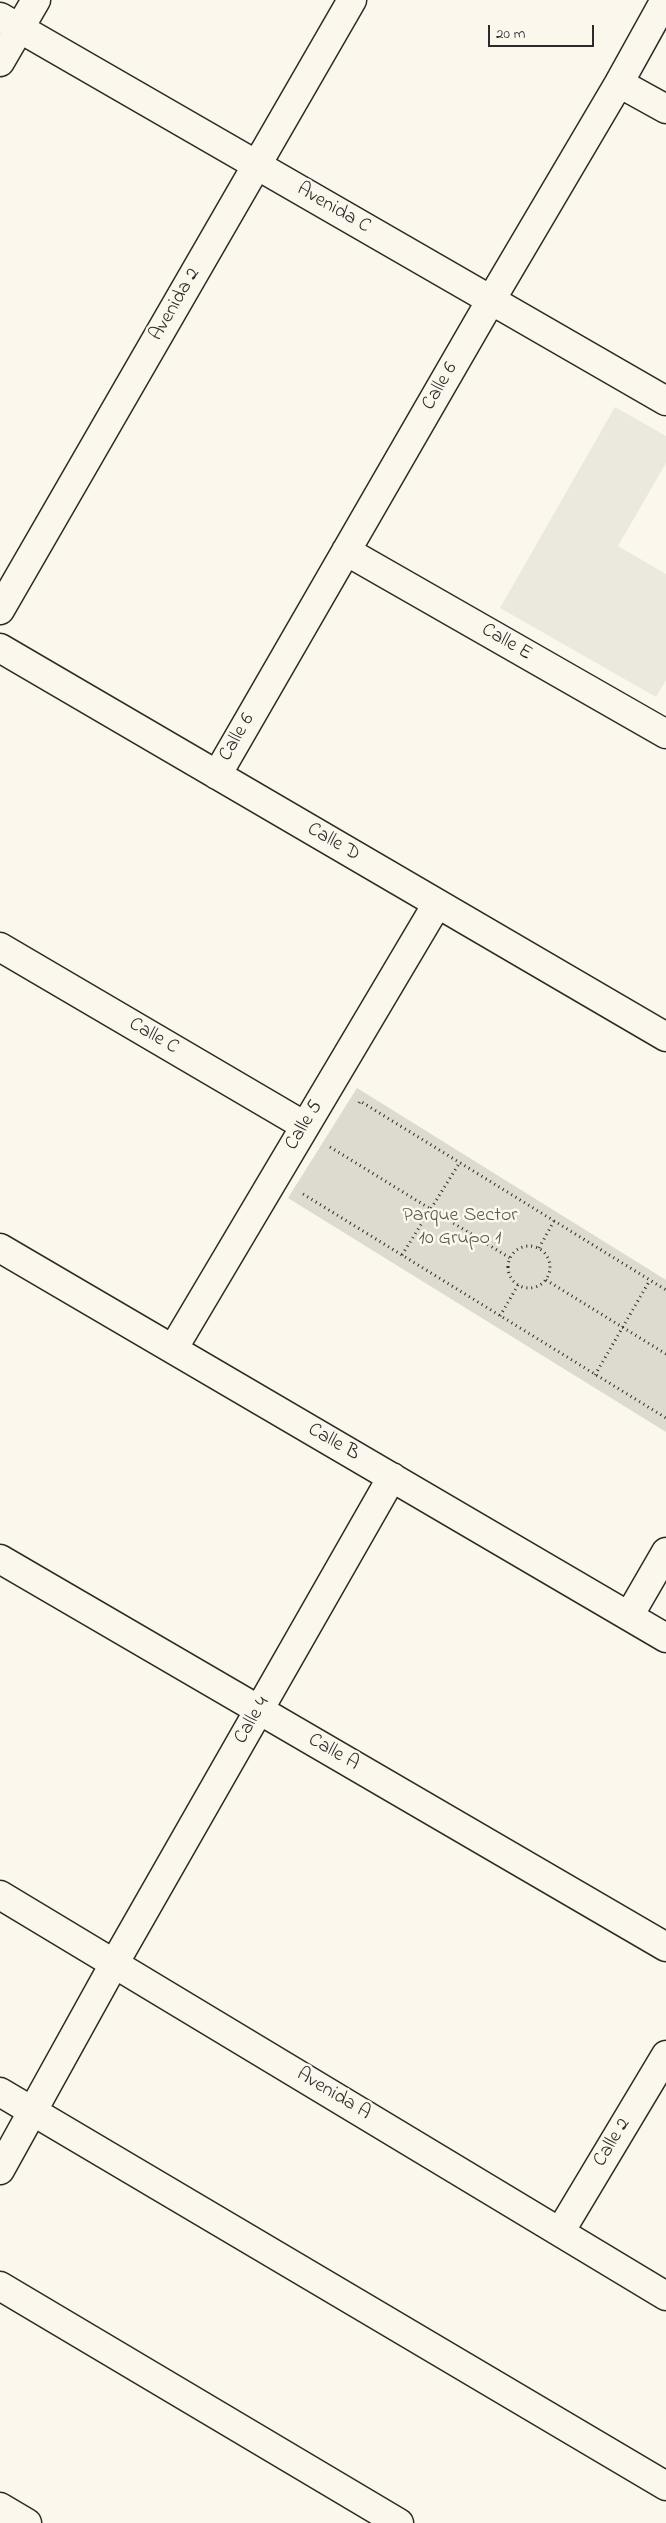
<!DOCTYPE html>
<html>
<head>
<meta charset="utf-8">
<style>
  body { margin:0 }
  #map { position:relative; width:666px; height:2523px; overflow:hidden; background:#fbf7ec; font-family:"Indie Flower",sans-serif }
  canvas { display:block }
  .scale { position:absolute; left:488px; top:25px; width:106px; height:22px; box-sizing:border-box; border:2px solid #2b2b2b; border-top:0; padding-left:6px; font-size:15px; line-height:18px; white-space:nowrap; color:#2b2b2b; -webkit-text-stroke:4px #fbf7ec; paint-order:stroke }
</style>
</head>
<body>
<div id="map">
<canvas width="666" height="2523"></canvas>
<div class="scale">20 m</div>
</div>
<script>
const ctx = document.querySelector('canvas').getContext('2d');
ctx.lineJoin = 'round';
function paint(path, color) { ctx.fillStyle = color; ctx.fill(path, 'evenodd'); }
function stroke(path, color, width, dash) { ctx.strokeStyle = color; ctx.lineWidth = width; ctx.lineCap = dash ? 'butt' : 'round'; ctx.setLineDash(dash || []); ctx.stroke(path); }
function drawText(font, color, halo, rows, align = 'center') {
  ctx.font = font + ' "Indie Flower",sans-serif'; ctx.lineWidth = 5; ctx.setLineDash([]); ctx.textBaseline = 'middle'; ctx.strokeStyle = halo; ctx.fillStyle = color; for (const [text, x, y, turn = 0] of rows) {
    ctx.save(); ctx.translate(x, y); ctx.rotate((+turn || 0) * Math.PI / 180); ctx.textAlign = isNaN(turn) ? turn : align; if (halo) ctx.strokeText(text, 0, 0); ctx.fillText(text, 0, 0); ctx.restore();
  }
}
const built = new Path2D(`
  M615 407 666 436V463L618 546 666 574V680L656 697 500 608Z`);
const green = new Path2D(`
  M357 1088 666 1280V1432L288 1198Z`);
const path = new Path2D(`
  M359 1103 360 1101 666 1290
  M330 1147 510 1258
  M303 1194 666 1418
  M508 1267a21 21 0 1 1 42 0a21 21 0 1 1-42 0Z
  M539 1248 554 1221
  M402 1255 460 1162
  M546 1280 666 1354
  M500 1316 518 1285
  M595 1375 650 1280`);
const minor = new Path2D(`
  M0 17 666 401
  M0 62 36 0
  M619 83 666 109
  M346 551 666 734
  M0 610 352 0
  M0 648 666 1037
  M217 775 491 300 619 83 665 0
  M0 947 305 1126
  M0 1248 666 1638
  M173 1349 437 904
  M0 1559 666 1947
  M629 1616 666 1552
  M0 1895 666 2296
  M0 2092 666 2486
  M0 2170 114 1964 392 1477
  M560 2232 666 2055
  M0 2286 399 2523
  M0 2507 27 2523`);
const streetNames = [
  ["Avenida C",333,209,30],
  ["Avenida 2",176,305,-60],
  ["Calle 6",441,387,-60],
  ["Calle E",506,643,30],
  ["Calle 6",238,738,-60],
  ["Calle D",333,843,30],
  ["Calle C",153,1037,30],
  ["Calle 5",305,1126,-59],
  ["Calle B",333,1443,30],
  ["Calle 4",253,1721,-60],
  ["Calle A",333,1753,30],
  ["Avenida A",333,2095,31],
  ["Calle 2",613,2143,-59]
];
const parkNames = [
  ["Parque Sector",460,1217],
  ["10 Grupo 1",460,1240]
];
paint(built, '#ebe8de');
paint(green, '#dddad0');
stroke(minor, '#2b2b2b', 31);
stroke(path, '#2b2b2b', 3, [1, 4]);
stroke(minor, '#fbf7ec', 28);
drawText('20px', '#2b2b2b', '#fbf7ec', streetNames);
drawText('20px', '#585754', '#fbf7ec', parkNames);
</script>
</body>
</html>
